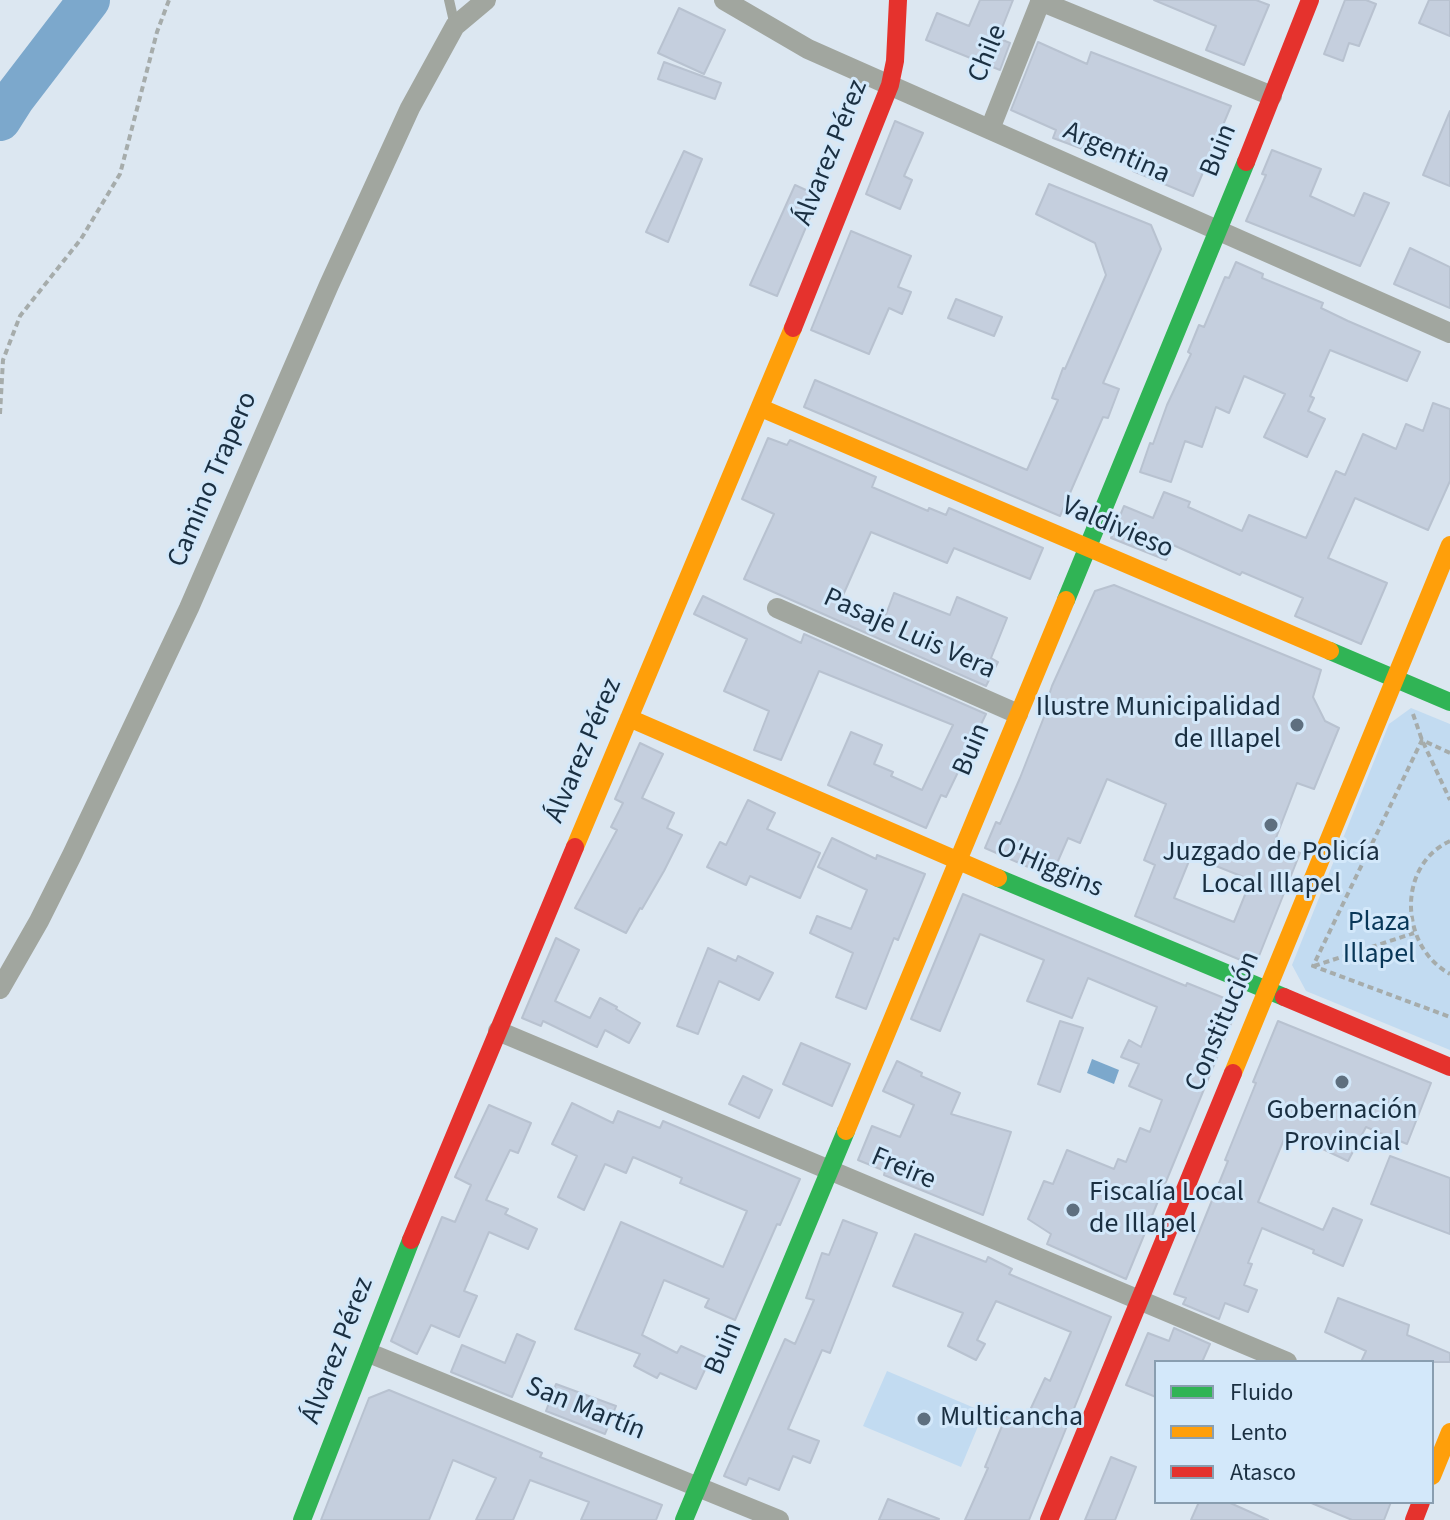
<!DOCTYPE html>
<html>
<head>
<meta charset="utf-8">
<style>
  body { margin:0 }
  #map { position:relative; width:1450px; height:1520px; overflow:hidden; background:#dce7f1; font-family:"Source Sans 3",sans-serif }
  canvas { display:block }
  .legend { position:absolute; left:1154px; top:1360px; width:280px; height:144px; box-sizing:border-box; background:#d3e8fa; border:2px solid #899eb0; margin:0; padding:10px 14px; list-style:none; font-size:24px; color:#1a2f41 }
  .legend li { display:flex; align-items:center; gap:16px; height:40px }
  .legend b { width:40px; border:2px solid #899eb0 }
</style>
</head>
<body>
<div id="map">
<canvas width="1450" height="1520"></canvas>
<ul class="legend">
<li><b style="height:10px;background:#30b455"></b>Fluido</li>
<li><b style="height:10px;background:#ff9f0a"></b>Lento</li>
<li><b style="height:10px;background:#e5322d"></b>Atasco</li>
</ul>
</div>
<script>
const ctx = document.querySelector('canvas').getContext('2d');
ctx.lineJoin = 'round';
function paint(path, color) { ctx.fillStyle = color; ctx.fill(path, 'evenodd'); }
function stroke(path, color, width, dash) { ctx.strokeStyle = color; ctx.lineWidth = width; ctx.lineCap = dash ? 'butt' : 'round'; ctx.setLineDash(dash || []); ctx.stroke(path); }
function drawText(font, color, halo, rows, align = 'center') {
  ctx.font = font + ' "Source Sans 3",sans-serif'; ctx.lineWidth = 6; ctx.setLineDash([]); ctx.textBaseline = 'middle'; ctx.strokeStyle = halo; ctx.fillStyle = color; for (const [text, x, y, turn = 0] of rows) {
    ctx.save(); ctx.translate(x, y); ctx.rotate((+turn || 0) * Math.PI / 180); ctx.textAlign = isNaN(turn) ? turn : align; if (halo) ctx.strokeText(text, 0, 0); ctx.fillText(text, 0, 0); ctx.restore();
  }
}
const green = new Path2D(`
  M1411 708 1450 724V1050L1306 991 1292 965 1389 724Z
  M887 1371 984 1412 961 1467 863 1426Z`);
const water = new Path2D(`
  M1092 1059 1119 1070 1114 1084 1087 1073Z`);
const river = new Path2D(`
  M0 120 14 98 89 0`);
const building = new Path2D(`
  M980 0H1013L998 38 1010 43 1000 70 926 40 937 13 969 26Z
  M1154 0H1256L1269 5 1244 65 1206 50 1216 26Z
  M1345 0H1366L1376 4 1359 46 1349 43 1343 61 1324 54Z
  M1429 0H1450V36L1419 23Z
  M679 8 725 30 704 74 658 53Z
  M1038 42 1087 64 1091 52 1231 106 1193 196 1133 171 1134 168 1053 138 1056 130 1011 110Z
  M664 62 721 83 715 99 658 79Z
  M1450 111V186L1423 175Z
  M895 121 923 133 904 176 912 180 900 209 866 194Z
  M1272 150 1321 169 1310 196 1354 216 1364 193 1389 203 1360 266 1246 221 1266 175 1262 174Z
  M684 151 702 159 668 242 646 232Z
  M1049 184 1151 225 1161 249 1103 383 1119 389 1108 418 1103 417 1060 516 804 407 815 380 1027 470 1058 400 1052 398 1063 368 1065 369 1106 275 1095 243 1036 214Z
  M795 185 819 196 777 296 750 285Z
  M851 231 911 256 898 287 911 292 902 314 889 308 869 354 811 330Z
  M1410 248 1450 267V308L1394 284Z
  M1236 262 1263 274 1262 278 1323 303 1321 308 1348 321 1420 352 1407 381 1330 350 1310 396 1314 398 1308 411 1325 419 1307 457 1264 437 1285 394 1244 376 1229 413 1216 407 1202 447 1185 441 1171 482 1140 472 1150 443 1153 444 1167 405 1191 354 1188 352 1199 325 1204 327 1225 277 1229 278Z
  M956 299 1002 317 994 336 948 318Z
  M1433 403 1450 409V481L1428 530 1355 498 1328 558 1387 583 1361 644 1295 616 1303 598 1242 572 1240 575 1173 545 1166 560 1111 538 1124 506 1153 518 1164 492 1190 502 1188 507 1242 531 1249 515 1306 538 1336 471 1345 475 1363 434 1396 449 1406 424 1423 431Z
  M768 438 787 445 790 440 876 477 872 487 928 511 929 508 946 515 949 508 1043 548 1030 579 954 548 947 563 871 532 840 602 884 620 894 593 950 615 957 597 1007 618 991 658 998 662 986 686 744 579 774 514 742 499Z
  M1114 585 1321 670 1313 697 1325 721 1339 728 1314 789 1297 783 1274 843 1300 853 1255 966 1135 916 1155 865 1144 860 1166 804 1107 779 1080 843 1068 838 1051 877 985 848 996 822 1000 824 1020 778 1044 717 1042 716 1052 686 1095 591ZM1191 856 1251 880 1234 922 1174 898Z
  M703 596 801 643 804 634 986 714 946 797 941 795 926 828 828 785 851 732 882 745 874 764 893 772 891 776 922 790 953 725 819 671 781 760 754 750 769 711 724 691 747 639 694 614Z
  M640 743 663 754 642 798 674 813 667 828 682 835 664 871 642 909 640 908 626 933 575 908 617 830 611 827 623 803 615 799Z
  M748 800 775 813 767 829 820 853 800 898 750 876 746 885 707 867 720 842 726 845Z
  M832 838 876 859 877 855 925 874 898 940 894 938 866 1009 836 997 853 953 810 933 817 916 851 929 867 890 818 867Z
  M963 894 1186 986 1187 983 1239 1004 1126 1279 1047 1244 1051 1234 1028 1219 1044 1181 1053 1184 1067 1150 1114 1169 1118 1159 1126 1162 1140 1128 1150 1132 1162 1100 1129 1086 1139 1064 1121 1057 1129 1040 1141 1047 1157 1007 1088 978 1072 1018 1027 1001 1044 960 980 934 940 1031 911 1019Z
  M556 938 579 950 555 1001 590 1018 600 998 617 1007 616 1009 640 1023 629 1043 605 1030 597 1047 543 1021 541 1026 522 1018Z
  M708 948 736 961 738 956 773 973 759 1000 719 981 698 1034 677 1026Z
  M1060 1021 1083 1028 1060 1092 1038 1084Z
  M1278 1021 1431 1083 1407 1144 1366 1127 1348 1161 1287 1132 1258 1202 1323 1230 1333 1208 1362 1220 1343 1266 1313 1253 1314 1250 1262 1228 1248 1263 1252 1264 1244 1285 1257 1290 1248 1312 1225 1303 1219 1319 1183 1304 1186 1298 1174 1294 1228 1161 1225 1160 1256 1083 1253 1082Z
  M801 1043 850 1064 832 1106 783 1084Z
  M897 1061 922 1073 921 1076 960 1093 951 1114 1011 1132 983 1215 884 1175 885 1171 858 1160 872 1126 900 1137 914 1105 883 1091Z
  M743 1076 772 1090 759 1118 729 1104Z
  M572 1103 613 1123 618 1111 660 1128 663 1121 800 1179 780 1225 777 1224 735 1320 705 1307 709 1299 664 1280 642 1335 677 1353 681 1346 710 1359 696 1389 660 1373 657 1378 634 1366 640 1354 575 1329 621 1222 723 1267 747 1211 680 1183 682 1178 633 1157 626 1173 605 1164 584 1210 558 1197 577 1156 552 1144Z
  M489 1105 531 1123 518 1153 510 1150 486 1200 508 1209 505 1214 537 1229 528 1249 489 1232 464 1291 477 1296 459 1337 431 1325 417 1354 391 1341 442 1217 455 1222 471 1185 455 1177Z
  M1390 1156 1450 1178V1234L1371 1204Z
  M843 1220 877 1233 830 1353 822 1350 788 1429 819 1441 810 1463 793 1456 779 1490 749 1478 746 1485 724 1476 785 1339 795 1344 814 1300 806 1298 822 1253 829 1255Z
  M915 1234 986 1262 988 1257 1012 1269 1009 1274 1111 1317 1029 1520H965L988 1468 985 1467 1007 1414 1025 1421 1045 1378 1050 1381 1071 1332 996 1301 977 1340 985 1344 976 1360 948 1346 963 1313 893 1286Z
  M1338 1298 1409 1325 1407 1335 1450 1353V1362H1361L1366 1351 1325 1332Z
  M1174 1328 1210 1344 1202 1362H1156V1397L1126 1385 1148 1333 1169 1341Z
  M517 1334 535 1342 512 1397 451 1372 462 1345 505 1363Z
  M556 1384 616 1406 605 1434 546 1411Z
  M389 1390 542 1453 540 1457 662 1505 656 1520H581L589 1502 530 1480 513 1520H476L496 1478 453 1460 429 1520H321L369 1398Z
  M1111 1457 1136 1467 1115 1520H1085Z
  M888 1499 939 1519 938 1520H879Z
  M1199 1502H1228L1268 1520H1191Z
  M1309 1502H1391L1384 1520H1352Z`);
const path = new Path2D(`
  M0 414 3 360 20 316 81 239 120 174 157 32 169 0
  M1413 714 1422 740 1450 800
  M1450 753 1422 740 1313 966 1450 1017
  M1450 841C1396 866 1400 947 1450 974
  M1314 966 1414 933`);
const lane = new Path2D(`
  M449 0 455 26`);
const street = new Path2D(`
  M724 0 808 49 1450 333
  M1040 1 1272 96
  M990 129 1041 0
  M777 608 1018 714
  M0 989 39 921 72 855 189 608 329 285 410 108 455 26 486 0
  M498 1031 1287 1362
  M369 1353 779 1520`);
const fast = new Path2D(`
  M1066 600 1246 162
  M1330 651 1450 702
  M998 878 1284 997
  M302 1520 411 1240
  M684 1520 846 1131`);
const slow = new Path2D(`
  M761 408 1330 651
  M629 718 998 878
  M575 847 793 328
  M1233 1073 1450 545
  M846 1131 1066 600
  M1432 1476 1450 1432`);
const jam = new Path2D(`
  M1246 162 1310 0
  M793 328 890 85 895 61 898 0
  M1284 997 1450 1067
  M411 1240 575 847
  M1049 1520 1233 1073
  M1414 1520 1421 1502`);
const markers = [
  [1297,725,8,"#5e6f7f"],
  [1271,825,8,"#5e6f7f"],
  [1342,1082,8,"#5e6f7f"],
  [1073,1210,8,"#5e6f7f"],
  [924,1419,8,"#5e6f7f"]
];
const streetNames = [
  ["Chile",989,54,-68],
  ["Buin",1220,151,-68],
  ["Álvarez Pérez",832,153,-68],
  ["Argentina",1116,154,24],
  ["Camino Trapero",214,480,-67],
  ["Valdivieso",1117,529,23],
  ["Pasaje Luis Vera",909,635,24],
  ["Buin",973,750,-67],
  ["Álvarez Pérez",585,751,-67],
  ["O'Higgins",1049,869,23],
  ["Constitución",1224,1022,-67],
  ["Freire",903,1170,23],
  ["Buin",725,1349,-67],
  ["Álvarez Pérez",339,1351,-69],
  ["San Martín",585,1410,22]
];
const poiNames = [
  ["Ilustre Municipalidad",1281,709,"right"],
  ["de Illapel",1281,741,"right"],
  ["Juzgado de Policía",1271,854],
  ["Local Illapel",1271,886],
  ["Gobernación",1342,1112],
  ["Provincial",1342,1144],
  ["Fiscalía Local",1089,1194,"left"],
  ["de Illapel",1089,1226,"left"],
  ["Multicancha",940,1419,"left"]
];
const parkNames = [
  ["Plaza",1379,924],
  ["Illapel",1379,956]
];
paint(green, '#c2dbf1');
paint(water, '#7ca8cc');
stroke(river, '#7ca8cc', 42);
paint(building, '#c5cfde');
stroke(building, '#b8c2d0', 2);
stroke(path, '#a6acab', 4, [6, 4]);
stroke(lane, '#a1a69f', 10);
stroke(street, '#a1a69f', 20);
stroke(fast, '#30b455', 18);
stroke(slow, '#ff9f0a', 18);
stroke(jam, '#e5322d', 18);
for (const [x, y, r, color] of markers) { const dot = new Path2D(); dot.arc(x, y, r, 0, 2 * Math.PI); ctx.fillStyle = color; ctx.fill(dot); stroke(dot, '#d3e8fa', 3); }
drawText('28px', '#1a2f41', '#d3e8fa', streetNames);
drawText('28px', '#1a2f41', '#d3e8fa', poiNames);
drawText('28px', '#083758', '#d3e8fa', parkNames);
</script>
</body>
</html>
